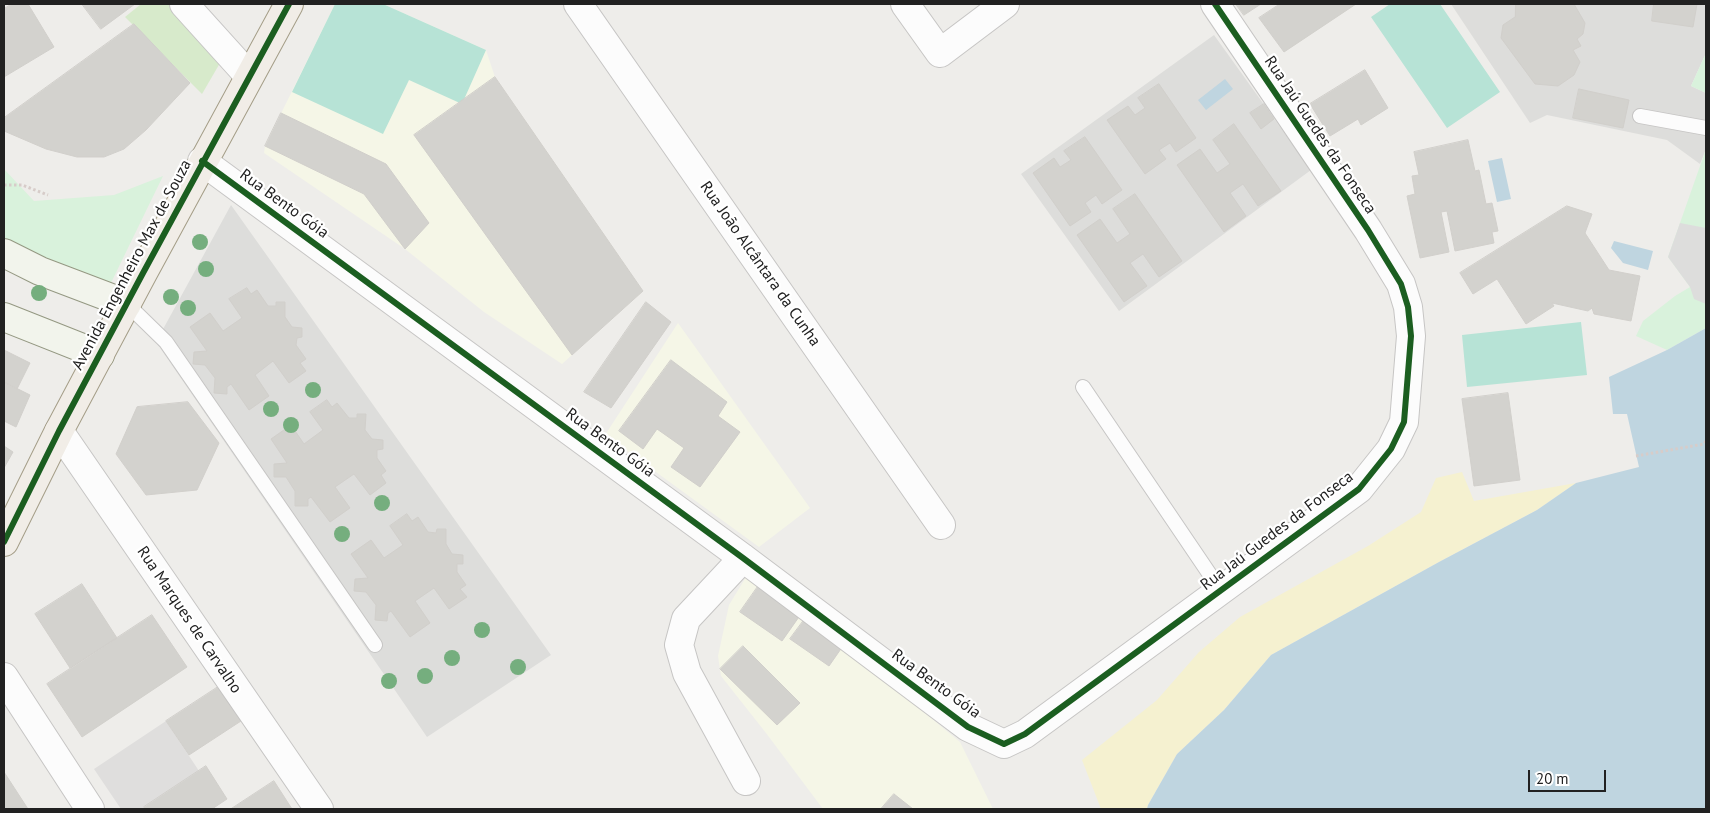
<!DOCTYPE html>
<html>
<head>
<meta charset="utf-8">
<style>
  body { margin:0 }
  #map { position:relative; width:1710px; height:813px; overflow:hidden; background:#eeedea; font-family:"PT Sans",sans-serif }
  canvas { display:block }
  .frame { position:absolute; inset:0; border:5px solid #212121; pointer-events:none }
  .scale { position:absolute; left:1528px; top:770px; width:78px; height:22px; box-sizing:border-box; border:2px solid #212121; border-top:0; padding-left:6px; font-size:15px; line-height:18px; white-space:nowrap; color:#212121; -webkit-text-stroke:4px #fff; paint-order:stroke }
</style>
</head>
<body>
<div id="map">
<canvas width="1710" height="813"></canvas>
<div class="frame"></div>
<div class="scale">20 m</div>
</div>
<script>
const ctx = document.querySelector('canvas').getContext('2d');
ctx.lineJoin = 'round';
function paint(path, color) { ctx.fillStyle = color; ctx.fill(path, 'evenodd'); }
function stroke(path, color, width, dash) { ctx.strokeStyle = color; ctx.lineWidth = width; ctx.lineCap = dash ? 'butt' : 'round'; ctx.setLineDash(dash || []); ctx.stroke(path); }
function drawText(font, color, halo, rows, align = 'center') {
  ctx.font = font + ' "PT Sans",sans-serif'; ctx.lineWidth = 4.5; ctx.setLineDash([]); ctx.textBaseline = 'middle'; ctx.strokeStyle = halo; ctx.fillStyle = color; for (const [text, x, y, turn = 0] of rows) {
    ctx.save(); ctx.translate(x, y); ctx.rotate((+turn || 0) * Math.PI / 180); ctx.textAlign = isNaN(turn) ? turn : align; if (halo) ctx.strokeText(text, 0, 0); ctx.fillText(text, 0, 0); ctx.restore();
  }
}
const residential = new Path2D(`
  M1451 4H1702L1706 6V53L1691 86 1706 93V149L1700 164 1667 140 1547 115 1530 123Z
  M1214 35 1311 170 1119 311 1021 174Z
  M231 205 551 655 427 737 156 342Z`);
const education = new Path2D(`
  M335 4H383L486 50 495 77 643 291 562 364 484 312 405 249 264 153 265 146Z
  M678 323 810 508 759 547 605 435Z
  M751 569 960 742 993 809H823L766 733 721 676 718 656 729 605Z`);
const grass = new Path2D(`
  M141 4H174L220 63 202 94 125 17Z`);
const sand = new Path2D(`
  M1462 472 1474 501 1576 483 1537 510 1439 562 1271 655 1224 710 1177 754 1148 805 1147 809H1101L1082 760 1157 700 1199 652 1240 617 1368 546 1421 512 1436 478Z`);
const park = new Path2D(`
  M1706 53V93L1691 86Z
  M1706 149V328L1667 350 1636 336 1643 321 1675 296 1690 287 1668 257Z
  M4 169 34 201 114 195 163 176 109 287 4 242Z`);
const pitch = new Path2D(`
  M335 4H383L486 50 462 104 409 80 383 134 292 92Z
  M1390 4H1440L1500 92 1447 128 1371 17Z
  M1581 322 1587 375 1467 387 1462 335Z`);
const parking = new Path2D(`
  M166 721 199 771 144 807 145 809H121L94 769Z`);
const water = new Path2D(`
  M1225 79 1233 89 1206 110 1198 100Z
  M1502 158 1511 199 1497 202 1488 161Z
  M1614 241 1653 251 1648 270 1623 263 1611 248Z
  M1706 328V809H1147L1148 805 1177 754 1224 710 1271 655 1439 562 1537 510 1576 483 1639 467 1627 414H1613L1609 377 1667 350Z`);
const pier = new Path2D(`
  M1680 223 1706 228V304L1694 299 1690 287 1668 257Z`);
const building = new Path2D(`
  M12 4H28L54 47 4 77V9Z
  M82 4H135L101 29Z
  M1236 4H1261L1244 15Z
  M1280 4H1356L1284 52 1259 18Z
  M1516 4H1574L1585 23 1583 34 1577 39 1581 46 1573 50 1580 62 1574 75 1558 86 1535 84 1501 38 1503 25 1515 17Z
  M1654 4H1697L1693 27 1652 21Z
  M134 24 190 83 146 130 124 149 104 157H77L46 149 4 131V118Z
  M1365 70 1388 108 1361 125 1358 119 1330 136 1310 104Z
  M495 77 643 291 572 355 414 135Z
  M1159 84 1196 138 1176 152 1170 143 1159 150 1166 159 1145 174 1107 120 1128 106 1135 115 1145 108 1138 98Z
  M1579 89 1629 100 1623 128 1573 118Z
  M1264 104 1274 119 1261 129 1250 113Z
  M281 113 386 164 429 223 405 249 364 194 265 146Z
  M1234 124 1281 191 1258 206 1243 184 1230 193 1246 216 1224 232 1177 165 1200 149 1217 173 1230 164 1213 140Z
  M1085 137 1122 190 1102 204 1096 195 1085 203 1091 212 1070 226 1033 173 1054 158 1060 167 1071 160 1064 151Z
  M1468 140 1475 171 1479 170 1486 204 1492 203 1498 231 1492 232 1494 243 1455 251 1447 211 1441 212 1449 252 1420 258 1407 196 1415 194 1412 176 1419 175 1414 152Z
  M1135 194 1182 261 1159 277 1143 254 1130 263 1147 286 1124 302 1077 235 1100 219 1117 243 1130 234 1113 209Z
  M1567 206 1592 214 1585 233 1609 270 1640 276 1631 321 1594 314 1592 308 1588 311 1552 303 1554 306 1526 324 1497 279 1473 294 1460 273Z
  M247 288 251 294 257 290 268 306H276V302H285V317L292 327 302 328V337L297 338 296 345 306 359 300 363 306 371 289 383 273 361 255 375 269 396 249 410 231 384 227 387V394L214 393 215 378 205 365 193 364 194 352 207 351 190 327 210 313 223 331 242 318 229 299Z
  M646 302 671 322 611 408 584 392Z
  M4 350 30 363 17 389 4 382Z
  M671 360 727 402 718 416 740 432 700 487 671 467 684 448 657 429 643 449 619 431Z
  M4 382 30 395 16 427 4 421Z
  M1508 393 1520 480 1474 486 1462 399Z
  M327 400 332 407 337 403 349 418H357V414H366L365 430 372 439 383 440V449L377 450V458L386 471 381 475 386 483 370 495 354 474 335 487 350 508 330 522 311 497 308 499V506H295V491L286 477H274V464L287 463 271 439 291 425 304 444 323 430 310 412Z
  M188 402 219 443 197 490 146 495 116 454 137 407Z
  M4 446 13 452 4 468Z
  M407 514 412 521 418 517 428 532 436 533 437 529H446V544L452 554 463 555V564H457V572L466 585 460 589 467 597 449 609 434 588 415 601 430 623 410 637 391 611 388 613 387 621 375 620 376 605 366 592 354 591 355 579 368 578 351 554 371 540 384 558 403 545 390 526Z
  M82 584 117 638 70 668 35 614Z
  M759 585 801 614 782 641 740 612Z
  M152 615 187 667 82 737 47 684Z
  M807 616 845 643 829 666 790 639Z
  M743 646 800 703 777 725 720 669Z
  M218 687 241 721 189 755 166 721Z
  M206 766 227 799 212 809H145L144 807Z
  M4 772 28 809H4Z
  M274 781 292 809H231Z
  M894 794 913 809H881Z`);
const path = new Path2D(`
  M4 185H22L48 195
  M1636 456 1704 444 1706 441`);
const service = new Path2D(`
  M1640 116 1706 128
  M127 304 166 342 375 645
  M1083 387 1221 591`);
const minor = new Path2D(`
  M184 4 249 76
  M578 4 941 525
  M905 4 940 53 1005 4
  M202 161 743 558 968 727 1004 744 1025 734 1359 489 1391 449 1404 422 1411 336 1408 307 1401 284 1368 230 1215 4
  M59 431 319 809
  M743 558 686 619 679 645 687 673 746 781
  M4 677 90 809`);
const secondary = new Path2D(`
  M4 253 40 271 127 304
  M4 317 100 355`);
const primary = new Path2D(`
  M4 542 59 431 143 273 289 4`);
const cycleway = new Path2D(`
  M202 161 743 558 968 727 1004 744 1025 734 1359 489 1391 449 1404 422 1411 336 1408 307 1401 284 1368 230 1215 4
  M4 542 59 431 143 273 289 4`);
const trees = [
  [200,242],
  [206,269],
  [39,293],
  [171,297],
  [188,308],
  [313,390],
  [271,409],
  [291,425],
  [382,503],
  [342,534],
  [482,630],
  [452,658],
  [518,667],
  [425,676],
  [389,681]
];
const streetNames = [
  ["Rua Jaú Guedes da Fonseca",1320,135,56],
  ["Rua Bento Góia",284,204,36],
  ["Rua João Alcântara da Cunha",760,264,55],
  ["Avenida Engenheiro Max de Souza",132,265,-62],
  ["Rua Bento Góia",610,443,36],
  ["Rua Jaú Guedes da Fonseca",1277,531,-37],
  ["Rua Marques de Carvalho",189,620,56],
  ["Rua Bento Góia",936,684,36]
];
paint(residential, '#dddddb');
paint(education, '#f5f6e7');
paint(grass, '#d7eacb');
paint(sand, '#f5f1d0');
paint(park, '#d9f2dc');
paint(pitch, '#b7e3d6');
paint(parking, '#dfdedd');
paint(water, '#bfd5e0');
paint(pier, '#dddddc');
paint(building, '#d3d2ce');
stroke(building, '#d1cfcb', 1);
stroke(service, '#c6c5c4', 16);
stroke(minor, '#c6c5c4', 30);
stroke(secondary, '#949882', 30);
stroke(primary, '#a49d87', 30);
stroke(path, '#d7ccc9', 3, [2.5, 2.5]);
stroke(service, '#fcfcfc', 14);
stroke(minor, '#fcfcfc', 28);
stroke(secondary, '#f2f4ec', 28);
stroke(primary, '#f1ede7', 28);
stroke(cycleway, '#1b5e20', 6);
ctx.fillStyle = '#75ae7e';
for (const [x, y] of trees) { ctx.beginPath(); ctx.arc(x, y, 8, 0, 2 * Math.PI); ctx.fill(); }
drawText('16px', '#212121', '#fff', streetNames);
</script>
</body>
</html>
